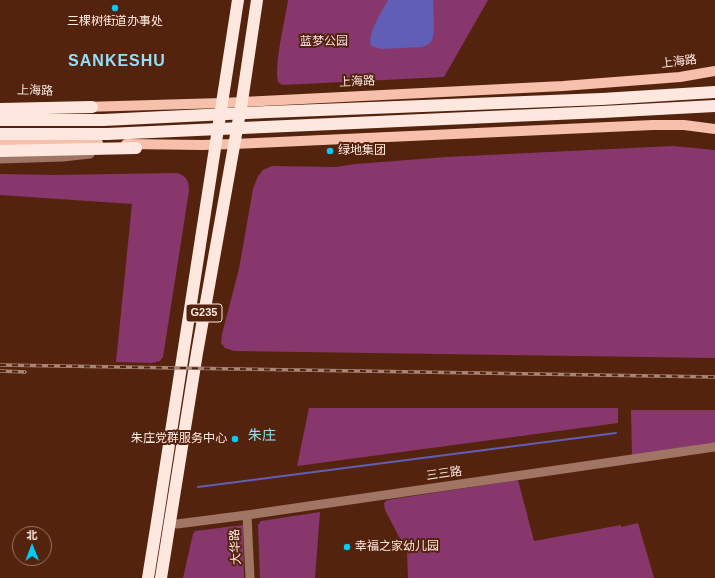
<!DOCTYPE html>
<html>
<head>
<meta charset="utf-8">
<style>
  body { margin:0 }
  #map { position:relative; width:715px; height:578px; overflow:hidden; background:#54230e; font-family:Arial,"Noto Sans SC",sans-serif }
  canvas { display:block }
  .north { position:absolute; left:12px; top:526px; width:40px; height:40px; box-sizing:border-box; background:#54230e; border:1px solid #987363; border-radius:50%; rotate:359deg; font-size:11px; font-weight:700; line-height:16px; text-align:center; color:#feeae2 }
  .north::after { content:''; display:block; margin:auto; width:14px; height:18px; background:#02cbf9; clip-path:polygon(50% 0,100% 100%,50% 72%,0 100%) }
</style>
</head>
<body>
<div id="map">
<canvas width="715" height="578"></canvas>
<div class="north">北</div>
</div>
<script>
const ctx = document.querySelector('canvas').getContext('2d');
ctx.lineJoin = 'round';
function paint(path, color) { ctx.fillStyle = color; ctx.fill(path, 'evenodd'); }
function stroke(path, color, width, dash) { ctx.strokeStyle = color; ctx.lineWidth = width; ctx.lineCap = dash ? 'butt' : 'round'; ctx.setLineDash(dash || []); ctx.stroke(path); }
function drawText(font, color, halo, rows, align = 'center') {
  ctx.font = font + ' Arial,"Noto Sans SC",sans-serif'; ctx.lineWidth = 4; ctx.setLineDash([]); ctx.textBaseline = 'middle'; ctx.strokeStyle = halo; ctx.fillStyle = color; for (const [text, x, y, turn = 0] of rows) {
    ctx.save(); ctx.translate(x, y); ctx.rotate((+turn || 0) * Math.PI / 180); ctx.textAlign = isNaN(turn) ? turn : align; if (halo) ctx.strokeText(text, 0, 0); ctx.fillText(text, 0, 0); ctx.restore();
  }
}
const green = new Path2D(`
  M288 0H488L444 77 282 85 278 82C274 64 285 21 288 0Z
  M673 146 715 150V358L234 351 225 348 221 343 222 334 239 269 253 189 258 176 263 170 272 166 335 167 356 164 446 157Z
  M177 173C187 176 189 181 189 191L163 357 160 361 152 363 116 362 132 204 0 195V174L54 175Z
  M309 408H618V423L297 466Z
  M631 410H715V443L632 456Z
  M518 480 534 541 621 525V527L638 523 654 578H408L407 552 385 510 384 503 387 500Z
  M320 512 315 578H260L258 525 261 521Z
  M243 525 244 578H183L193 534 195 531Z`);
const water = new Path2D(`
  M388 0H433C433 10 436 31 432 40 430 44 426 46 422 47L381 49 371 46C367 34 382 11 388 0Z`);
const stream = new Path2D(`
  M198 487 616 433`);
const minor = new Path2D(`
  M0 159 63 157 90 154
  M247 515 250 578
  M177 524 247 515 715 447`);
const major = new Path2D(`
  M84 107 222 103 563 86 680 77 715 71
  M0 142 98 143
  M126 144 203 145 234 144 653 125H684L715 129`);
const highway = new Path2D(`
  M602 99 715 92
  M0 109 92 107
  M602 112 715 106
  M0 151 136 148
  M148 578 157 522 238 0
  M161 578 197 353 242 101 257 0`);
const rail = new Path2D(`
  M0 365 715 377
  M0 371 25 372`);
const highwayBridge = new Path2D(`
  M0 120H103L268 112 602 99
  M0 134H107L602 112`);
const markers = [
  [115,8,4,"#02cbf9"],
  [330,151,4,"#02cbf9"],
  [235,439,4,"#02cbf9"],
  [347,547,4,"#02cbf9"]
];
const shields = [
  [204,313,36]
];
const shieldNames = [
  ["G235",204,313]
];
const poiNames = [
  ["三棵树街道办事处",115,22,"center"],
  ["绿地集团",338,151],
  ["朱庄党群服务中心",227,439,"right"],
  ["幸福之家幼儿园",355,547]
];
const parkNames = [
  ["蓝梦公园",324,42]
];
const streetNames = [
  ["上海路",679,62,-7],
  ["上海路",357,82,-3],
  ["上海路",35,91,2],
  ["三三路",444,474,-8],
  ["大华路",236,547,-93]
];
const quarterNames = [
  ["朱庄",262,436]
];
const districtNames = [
  ["SANKESHU",117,62]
];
paint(green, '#88376d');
paint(water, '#605eb5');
stroke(stream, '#605eb5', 2);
stroke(minor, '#a07564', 9);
stroke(major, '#f6c0ab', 10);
stroke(highway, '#fde7df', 12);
stroke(rail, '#a88677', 3.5);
stroke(rail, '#54230e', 2, [6]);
stroke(highwayBridge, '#fde7df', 12);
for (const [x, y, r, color] of markers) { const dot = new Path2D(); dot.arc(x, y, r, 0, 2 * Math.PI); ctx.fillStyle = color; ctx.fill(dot); stroke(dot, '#54230e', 1.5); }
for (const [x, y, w] of shields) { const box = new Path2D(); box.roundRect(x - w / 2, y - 9, w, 18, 3); ctx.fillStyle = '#54230e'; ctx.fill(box); stroke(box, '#feeae2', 1); }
drawText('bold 11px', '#feeae2', null, shieldNames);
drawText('12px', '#feeae2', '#54230e', poiNames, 'left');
drawText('12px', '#f4dbea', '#54230e', parkNames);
drawText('12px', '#feeae2', '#54230e', streetNames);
drawText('14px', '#95def7', '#54230e', quarterNames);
ctx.letterSpacing = '1px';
drawText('bold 16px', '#95def7', '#54230e', districtNames);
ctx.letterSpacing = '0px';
</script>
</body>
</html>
